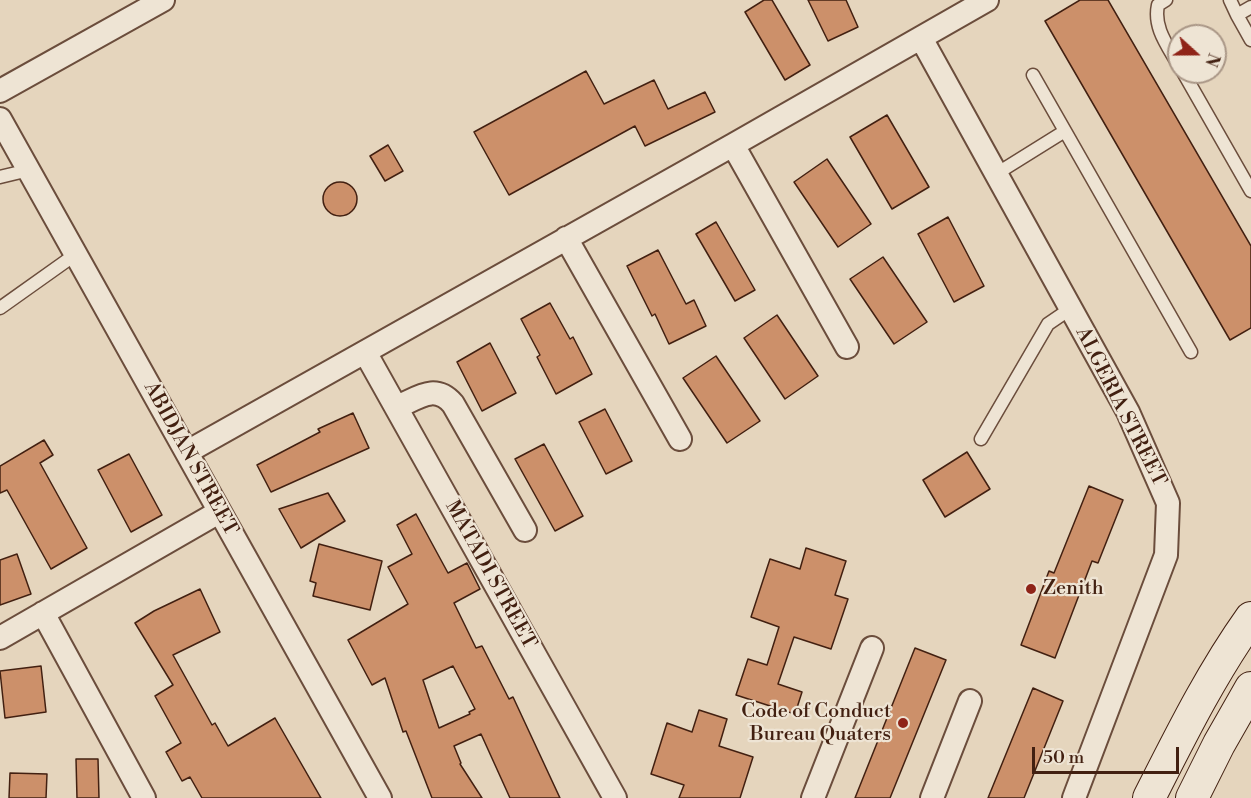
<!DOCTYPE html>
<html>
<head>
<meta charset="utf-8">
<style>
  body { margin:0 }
  #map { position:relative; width:1251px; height:798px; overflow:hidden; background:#e5d5bd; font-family:"Libre Bodoni",serif }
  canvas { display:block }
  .north { position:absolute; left:1167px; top:24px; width:60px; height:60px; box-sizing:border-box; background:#eee4d4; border:2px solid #a99686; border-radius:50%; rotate:111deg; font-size:16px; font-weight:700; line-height:24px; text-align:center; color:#422011 }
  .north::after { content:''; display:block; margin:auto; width:21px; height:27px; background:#8f2418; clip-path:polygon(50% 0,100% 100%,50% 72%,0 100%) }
  .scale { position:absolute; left:1032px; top:747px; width:147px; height:27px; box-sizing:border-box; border:3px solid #422011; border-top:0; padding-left:8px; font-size:18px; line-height:21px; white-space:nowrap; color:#422011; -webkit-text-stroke:4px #eee4d4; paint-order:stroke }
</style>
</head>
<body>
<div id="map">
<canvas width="1251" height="798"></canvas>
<div class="north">N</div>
<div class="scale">50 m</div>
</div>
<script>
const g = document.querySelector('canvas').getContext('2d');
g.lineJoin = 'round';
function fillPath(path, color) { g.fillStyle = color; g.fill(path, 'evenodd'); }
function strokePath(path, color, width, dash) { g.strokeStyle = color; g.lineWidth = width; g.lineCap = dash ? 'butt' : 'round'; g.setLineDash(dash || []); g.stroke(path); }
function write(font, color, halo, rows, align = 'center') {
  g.font = font + ' "Libre Bodoni",serif'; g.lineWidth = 4.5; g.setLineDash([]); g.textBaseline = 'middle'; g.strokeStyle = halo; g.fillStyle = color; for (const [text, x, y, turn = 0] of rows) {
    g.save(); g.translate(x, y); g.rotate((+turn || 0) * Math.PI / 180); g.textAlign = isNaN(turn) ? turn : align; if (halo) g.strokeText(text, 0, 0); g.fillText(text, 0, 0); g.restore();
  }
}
const building = new Path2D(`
  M764,0h8l38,65 -25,15 -40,-68z
  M808,0h38l12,27 -30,14z
  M1080,0h28l143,246v82l-21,12 -185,-319z
  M586,71l18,33 50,-24 14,29 37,-17 10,20 -70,34 -10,-20 -126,69 -35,-63z
  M887,115l42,72 -37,22 -42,-72z
  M388,145l15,26 -18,10 -15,-25z
  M827,159l44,65 -33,23 -44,-65z
  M323 199a17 17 0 1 1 34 0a17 17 0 1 1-34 0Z
  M948,217l36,69 -30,16 -36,-68z
  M716,222l39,68 -20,11 -39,-67z
  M658,250l28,54 8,-4 12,26 -37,18 -14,-30 -3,2 -25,-50z
  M883,257l44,65 -33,22 -44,-65z
  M550,303l20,36 3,-2 19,37 -36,20 -19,-37 3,-2 -19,-36z
  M777,315l41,61 -33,23 -41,-61z
  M490,343l26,50 -34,18 -25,-49z
  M716,356l44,65 -33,22 -44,-65z
  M605,409l27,52 -26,13 -27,-52z
  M353,413l16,35 -98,44 -14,-27 63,-33 -2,-3z
  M44,440l9,15 -13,8 47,85 -36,21 -44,-79 -7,3v-27z
  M544,444l39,72 -28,15 -40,-72z
  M967,452l23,37 -45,28 -22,-37z
  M129,454l33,61 -31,17 -33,-62z
  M1089,486l34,14 -25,63 -6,-2 -37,97 -34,-13 28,-74 5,2z
  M328,493l17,28 -44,27 -22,-39z
  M416,514l32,59 19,-10 13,26 -26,14 22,45 6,-2 27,53 4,-2 47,101h-50l-29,-64 -27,12 7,17 -1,1 22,34h-50l-26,-67 -3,1 -18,-54 -13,7 -24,-45 60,-36 -20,-37 24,-13 -15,-29zM453,666l22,43 -6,3 1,2 -31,14 -16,-48z
  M319,544l63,17 -12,49 -57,-14 3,-13 -6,-2z
  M806,548l40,13 -11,34 13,4 -17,50 -37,-12 -16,47 24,8 -7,22 -59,-19 12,-36 19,6 12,-38 -28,-10 19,-58 30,10z
  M17,554l14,40 -31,11v-45z
  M200,589l20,43 -47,23 39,70 3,-2 13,23 47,-28 46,80h-119l-12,-21 -8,4 -16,-29 15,-9 -26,-47 18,-11 -38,-62 19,-12z
  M915,648l31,12 -56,138h-35z
  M41,666l5,46 -41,6 -5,-47z
  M1033,688l30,13 -39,97h-36z
  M699,710l28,9 -8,27 34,11 -13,41h-61l5,-13 -33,-11 16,-51 25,9z
  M76,759h22l1,39h-22z
  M10,773l37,1 -1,24h-37z`);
fillPath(building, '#cc906a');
strokePath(building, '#422011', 1.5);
const lane = new Path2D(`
  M1166,0l-8,5c-5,23 10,41 21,61
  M1230,0l7,15
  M1251,7l-14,8 14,25
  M1183,72l68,119
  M1033,75l32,56
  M996,174l69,-43 126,221
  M0,177l29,-7
  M0,308l76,-54
  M981,439l67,-115 22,-15`);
const street = new Path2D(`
  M921,38l207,374 40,91 -2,52 -92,243
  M0,91l163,-91
  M0,119l380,679
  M733,145l114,202
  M566,238l114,201
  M365,352l250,446
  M397,407c21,-9 38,-24 56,-3l72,126
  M187,452l546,-307 254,-145
  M43,613l101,185
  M0,638l219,-126
  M813,798l59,-150
  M932,798l38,-97`);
const secondary = new Path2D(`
  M1149,798c31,-61 62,-124 102,-180
  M1192,798l27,-54 32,-56`);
strokePath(lane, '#6b4d3c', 15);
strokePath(street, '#6b4d3c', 26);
strokePath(secondary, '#422011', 34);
strokePath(lane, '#eee4d4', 12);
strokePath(street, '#eee4d4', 22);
strokePath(secondary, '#eee4d4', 32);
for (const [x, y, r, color] of [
  [1031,589,6,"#8f2418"],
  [903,723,6,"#8f2418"]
]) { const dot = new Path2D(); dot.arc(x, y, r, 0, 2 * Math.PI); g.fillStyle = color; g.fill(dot); strokePath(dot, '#eee4d4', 2); }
write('20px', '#422011', '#eee4d4', [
  ["ALGERIA STREET",1120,407,63],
  ["ABIDJAN STREET",190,459,61],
  ["MATADI STREET",490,575,61]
]);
write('20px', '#422011', '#eee4d4', [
  ["Zenith",1043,589],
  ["Code of Conduct",891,712,"right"],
  ["Bureau Quaters",891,735,"right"]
], 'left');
</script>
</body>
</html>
